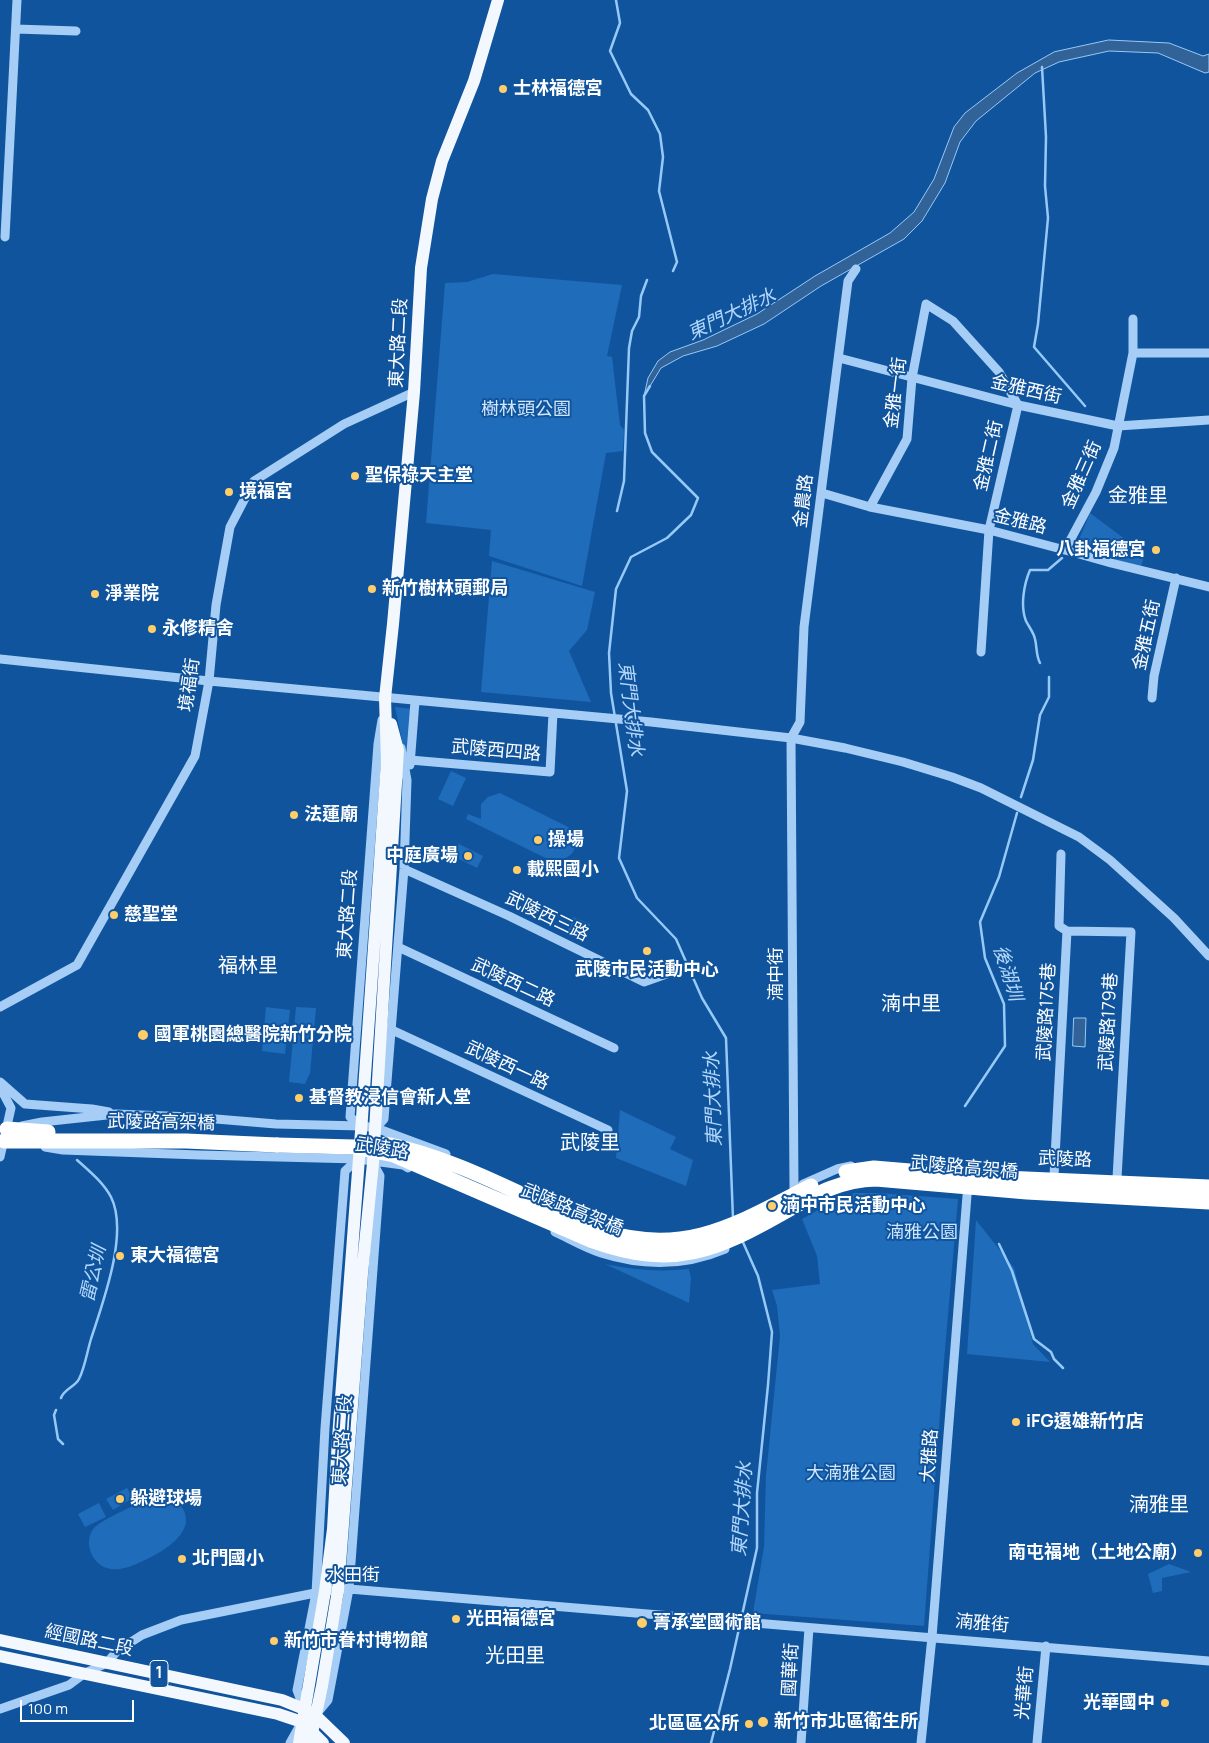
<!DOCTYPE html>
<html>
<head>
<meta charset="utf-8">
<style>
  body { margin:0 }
  #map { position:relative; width:1209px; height:1743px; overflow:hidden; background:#10549d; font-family:Manrope,sans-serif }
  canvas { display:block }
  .scale { position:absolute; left:20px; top:1700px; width:114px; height:22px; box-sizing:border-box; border:2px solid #fff; border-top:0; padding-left:6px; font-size:15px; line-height:18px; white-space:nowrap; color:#fff; -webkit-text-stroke:4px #10549d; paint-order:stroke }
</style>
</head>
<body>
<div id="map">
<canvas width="1209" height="1743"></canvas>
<div class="scale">100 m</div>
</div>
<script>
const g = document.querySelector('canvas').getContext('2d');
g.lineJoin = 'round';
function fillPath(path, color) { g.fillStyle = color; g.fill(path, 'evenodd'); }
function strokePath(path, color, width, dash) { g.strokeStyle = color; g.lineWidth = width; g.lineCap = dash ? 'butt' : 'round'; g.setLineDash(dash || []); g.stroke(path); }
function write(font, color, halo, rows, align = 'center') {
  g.font = font + ' Manrope,"Noto Sans TC",sans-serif'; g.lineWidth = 4; g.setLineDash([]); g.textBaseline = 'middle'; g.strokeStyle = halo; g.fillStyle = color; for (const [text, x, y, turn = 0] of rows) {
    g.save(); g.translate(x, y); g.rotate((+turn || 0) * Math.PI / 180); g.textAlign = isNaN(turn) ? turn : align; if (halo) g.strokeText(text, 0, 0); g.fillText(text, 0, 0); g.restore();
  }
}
fillPath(new Path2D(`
  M493,274l129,11 -15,71 5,1 8,68 4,5 -1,21 -17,2 -24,133 -93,-30 2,-26 -65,-7 19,-240 22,-1z
  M1090,513l55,41 -4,13 -66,-18z
  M492,561l103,31 -8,38 -18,21 22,51 -110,-10z
  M395,707l17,2 -6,51z
  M451,771l15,7 -13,28 -15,-7z
  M500,793l72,36c5,15 6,25 -11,31l9,5v5l-104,-51 2,-5 13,5v-15l7,-7z
  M459,844l24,12 -6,12 -24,-12z
  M573,917l17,7 -7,17 -17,-7z
  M266,1007l24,3 -5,44 -23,-3z
  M296,1007l20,1 -6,65 -5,11 -16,-2z
  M620,1110l56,27 -6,12 23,11 -7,26 -70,-28z
  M854,1193h24l80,6 -14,162 -20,265 -171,-13 11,-66 2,-72 14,-139 -3,-30 -5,-16 48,-6 -3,-28 -15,-37 34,-19z
  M976,1220l38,48 19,76 17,18 -83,-8z
  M605,1264c28,6 55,8 84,5l2,9 -2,25z
  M127,1488l6,10 -20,12 -7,-11z
  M155,1496c13,0 22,2 28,13 15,27 -30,48 -49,56 -7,3 -16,5 -23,4 -18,-2 -29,-26 -17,-41 7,-8 49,-27 61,-32z
  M99,1503l7,14 -21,10 -7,-13z
  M1169,1564l22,8 -29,6v13l-9,2 -5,-19z`), '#1f6cbb');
const water = new Path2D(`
  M1109,40l60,3 34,13 6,-2v18l-4,1 -47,-20 -49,-2 -50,11 -24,11 -59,48 -16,21 -15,41 -23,38 -18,18 -83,47 -57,38 -47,22 -34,10 -22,12 -17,28 4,-18 10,-17 12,-9 33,-12 54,-26 58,-38 75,-43 24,-21 20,-33 20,-52 11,-14 52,-40 37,-21z
  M1074,1018h12l-1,29 -12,-1z`);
fillPath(water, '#326398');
strokePath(water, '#97c9f8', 1);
strokePath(new Path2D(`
  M616,0l4,23 -10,28 21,43 17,16 12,24 3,23 -4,34 18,71 -4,9
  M1042,67l4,70 -1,49 3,32 -10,106 -4,23 51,59
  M650,386l-6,10 1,37 7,19 46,46 -7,17 -24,23 -36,19 -15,32 -7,64 2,40 16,98 -8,67 18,40 39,41 26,59 24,40 7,181
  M617,511l7,-30 5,-133 3,-17 7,-14 2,-21 6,-16
  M1040,663c-4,-7 -3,-16 -5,-24 -1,-6 -6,-12 -9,-18 -6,-15 -2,-37 4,-51h18l14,-12
  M1021,797l12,-37 7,-45 9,-18v-20
  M965,1106l40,-60 -1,-42 -19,-46 -5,-36 19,-45 18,-64
  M999,1244l13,27 22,68 17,13 3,7 9,9
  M61,1398c3,-9 14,-11 18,-19 6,-12 8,-27 12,-40 12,-37 38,-106 20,-142 -8,-15 -22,-26 -34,-37
  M56,1410l-2,5 4,24 5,5
  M711,1743l19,-74 27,-121v-55l11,-108 4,-53 -14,-56 -16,-36`), '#97c9f8', 2.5);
strokePath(new Path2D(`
  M16,29l60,2
  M5,237l12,-237
  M1133,353h76
  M839,358l179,47 100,21 91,-6
  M822,493l48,14 119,23 76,20 46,13 98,24
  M870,507l37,-68 5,-61 14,-74 27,17 46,51 19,33 -29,125 -8,122
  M1065,550l31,-58 18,-44 19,-95v-34
  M0,659l209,22 442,41 140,16 54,10 58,14 49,15 29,11 98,49 31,23 64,58 35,38
  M1152,698l2,-22 22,-98
  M410,760l140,12 3,-59
  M410,765l5,-64
  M404,869l105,47 135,66 31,-11
  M1067,931l64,1 -14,246
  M398,947l216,101
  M0,1007l77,-42 118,-209 14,-75 7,-76 14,-78 24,-46 90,-57 70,-32
  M392,1030l216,100
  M0,1082l25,22 67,5 17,3
  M0,1087l11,21 -11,49
  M22,1126l20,-4 74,-8 76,3 84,7 86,2 14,2 70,26
  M362,1126l-12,-9 28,-373 4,-24
  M376,1128l8,-9 20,-250 3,-89 -6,-32
  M45,1147l18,3 136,5 159,4 45,6 5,3
  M1054,1176l13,-245 -8,-5 2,-72
  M803,1184l34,-15 14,-3
  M796,1197l-2,-9 -3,-450 9,-16 4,-95 44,-346 8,-12
  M555,1232c15,7 30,16 46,21 41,13 84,13 124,-4
  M0,1709l69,-24 16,-12 22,-10 10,-12 25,-16 39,-15 144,-29 24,-2 860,72
  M304,1709l-7,-19 19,-97 9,-165 20,-257 13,-12
  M317,1713l11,-13 21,-111 31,-413 -7,-13
  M290,1743l9,-16
  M801,1743l8,-115
  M921,1743l11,-106 36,-454
  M1037,1743l9,-97`), '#a5cdf5', 9);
strokePath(new Path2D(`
  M0,1640l282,60 22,9 11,6 29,28
  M0,1656l278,58 24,8 21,21
  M299,1743l26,-152 8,-62 5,-91 24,-320 25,-357 -2,-63 8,-74 21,-232 7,-124 11,-69 10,-38 32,-80 24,-81
  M310,1743l12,-57 16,-96 24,-316 11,-111 25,-413 -7,-26`), '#f3f8ff', 12);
strokePath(new Path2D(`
  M7,1129l41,3
  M4,1141h182l91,4`), '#fff', 15);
strokePath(new Path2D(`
  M386,1144c75,15 146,58 217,87 83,27 137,-9 208,-45
  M277,1145l77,2 40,8 199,86c81,29 123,10 195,-31 30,-17 53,-30 88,-31l151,13 182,10
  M846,1172l28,-4 107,9 228,10`), '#fff', 15);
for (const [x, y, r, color] of [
  [503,89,5,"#ffcd69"],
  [355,476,5,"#ffcd69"],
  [229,492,5,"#ffcd69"],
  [1156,550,5,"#ffcd69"],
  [372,589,5,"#ffcd69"],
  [95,594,5,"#ffcd69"],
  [152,629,5,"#ffcd69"],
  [294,815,5,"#ffcd69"],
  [538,840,5,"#ffcd69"],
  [468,856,5,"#ffcd69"],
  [517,870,5,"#ffcd69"],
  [114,915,5,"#ffcd69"],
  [647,951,5,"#ffcd69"],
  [143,1035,6,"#ffcd69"],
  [299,1098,5,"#ffcd69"],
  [772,1206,5,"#ffcd69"],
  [120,1256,5,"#ffcd69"],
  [1016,1422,5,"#ffcd69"],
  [120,1499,5,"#ffcd69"],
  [1198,1553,5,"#ffcd69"],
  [182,1559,5,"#ffcd69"],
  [456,1619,5,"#ffcd69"],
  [642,1623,6,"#ffcd69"],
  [274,1641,5,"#ffcd69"],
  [1165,1703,5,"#ffcd69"],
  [763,1722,6,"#ffcd69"],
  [749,1724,5,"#ffcd69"]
]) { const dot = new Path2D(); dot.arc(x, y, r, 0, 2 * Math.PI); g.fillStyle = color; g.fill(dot); strokePath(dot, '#10549d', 2); }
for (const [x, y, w] of [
  [159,1674,18]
]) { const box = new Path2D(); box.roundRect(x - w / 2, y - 13.5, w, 27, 4); g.fillStyle = '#10549d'; g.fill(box); strokePath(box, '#fff', 1); }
write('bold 16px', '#fff', null, [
  ["1",159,1674]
]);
write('bold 18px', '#fff', '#10549d', [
  ["士林福德宮",513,89],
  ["聖保祿天主堂",365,476],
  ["境福宮",239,492],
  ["八卦福德宮",1146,550,"right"],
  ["新竹樹林頭郵局",382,589],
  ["淨業院",105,594],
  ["永修精舍",162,629],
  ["法蓮廟",304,815],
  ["操場",548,840],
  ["中庭廣場",458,856,"right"],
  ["載熙國小",527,870],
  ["慈聖堂",124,915],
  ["武陵市民活動中心",647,970,"center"],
  ["國軍桃園總醫院新竹分院",154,1035],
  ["基督教浸信會新人堂",309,1098],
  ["湳中市民活動中心",782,1206],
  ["東大福德宮",130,1256],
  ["iFG遠雄新竹店",1026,1422],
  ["躲避球場",130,1499],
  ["南屯福地（土地公廟）",1188,1553,"right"],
  ["北門國小",192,1559],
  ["光田福德宮",466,1619],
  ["菁承堂國術館",653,1623],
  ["新竹市眷村博物館",284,1641],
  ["光華國中",1155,1703,"right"],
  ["新竹市北區衛生所",774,1722],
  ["北區區公所",739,1724,"right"]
], 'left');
write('18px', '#fff', '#10549d', [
  ["東大路二段",399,343,-87],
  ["金雅西街",1026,390,13],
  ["金雅一街",896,393,-83],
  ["金雅二街",989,456,-77],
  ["金雅三街",1082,475,-66],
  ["金農路",804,501,-83],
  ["金雅路",1020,522,14],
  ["金雅五街",1147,635,-78],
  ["境福街",190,685,-82],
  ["武陵西四路",496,751,5],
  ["東大路二段",348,914,-86],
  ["武陵西三路",547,917,26],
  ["湳中街",777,974,-90],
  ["武陵西二路",513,983,25],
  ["武陵路175巷",1047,1012,-87],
  ["武陵路179巷",1109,1022,-87],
  ["武陵西一路",507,1066,25],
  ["武陵路高架橋",161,1123,1],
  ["武陵路",382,1149,9],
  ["武陵路",1065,1160,2],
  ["武陵路高架橋",964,1168,5],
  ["武陵路高架橋",572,1210,22],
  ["東大路二段",343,1440,-86],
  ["大雅路",930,1456,-86],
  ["水田街",353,1576],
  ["湳雅街",982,1624,5],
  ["經國路二段",89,1641,12],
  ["國華街",791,1670,-87],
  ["光華街",1025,1693,-85]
]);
write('18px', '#cee6fe', '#10549d', [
  ["樹林頭公園",526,410],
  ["湳雅公園",922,1233],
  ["大湳雅公園",851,1474]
]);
write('italic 19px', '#b2d7fb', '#10549d', [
  ["東門大排水",732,315,-25],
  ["東門大排水",630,709,83],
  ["後湖圳",1007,973,73],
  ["東門大排水",714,1099,-92],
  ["雷公圳",94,1274,-77],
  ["東門大排水",743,1509,-86]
]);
write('20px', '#fff', '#10549d', [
  ["金雅里",1138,496],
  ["福林里",248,966],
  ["湳中里",911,1004],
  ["武陵里",590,1143],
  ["湳雅里",1159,1505],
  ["光田里",515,1656]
]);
</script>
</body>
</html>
